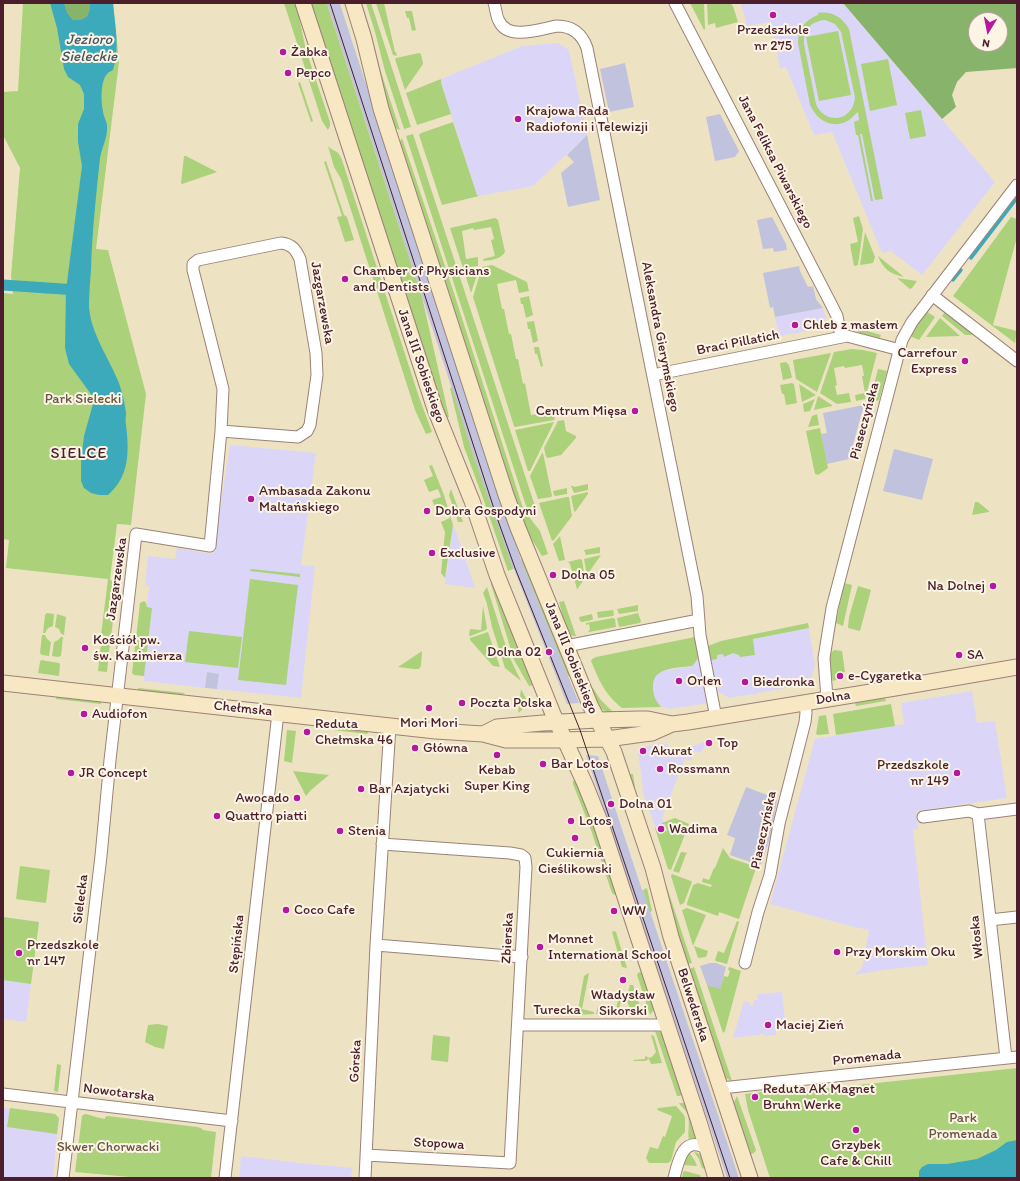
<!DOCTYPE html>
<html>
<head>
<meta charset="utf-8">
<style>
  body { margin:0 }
  #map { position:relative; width:1020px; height:1181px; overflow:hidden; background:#ede3c3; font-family:Itim,sans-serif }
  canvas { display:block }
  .frame { position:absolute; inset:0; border:4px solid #4a1f2b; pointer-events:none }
  .north { position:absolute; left:968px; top:12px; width:40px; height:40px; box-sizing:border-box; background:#fcf5e5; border:1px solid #b59f9b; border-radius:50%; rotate:190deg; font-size:11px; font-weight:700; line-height:16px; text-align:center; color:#4a1f2b }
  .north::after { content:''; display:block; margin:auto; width:14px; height:18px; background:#b5179e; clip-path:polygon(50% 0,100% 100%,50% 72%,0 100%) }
</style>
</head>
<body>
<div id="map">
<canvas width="1020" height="1181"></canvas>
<div class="frame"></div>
<div class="north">N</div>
</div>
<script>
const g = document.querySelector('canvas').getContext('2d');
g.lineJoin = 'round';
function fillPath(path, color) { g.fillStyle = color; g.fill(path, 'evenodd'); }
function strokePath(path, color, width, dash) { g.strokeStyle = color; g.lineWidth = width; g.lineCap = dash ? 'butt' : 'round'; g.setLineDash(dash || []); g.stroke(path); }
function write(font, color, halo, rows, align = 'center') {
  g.font = font + ' Itim,sans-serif'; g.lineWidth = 4; g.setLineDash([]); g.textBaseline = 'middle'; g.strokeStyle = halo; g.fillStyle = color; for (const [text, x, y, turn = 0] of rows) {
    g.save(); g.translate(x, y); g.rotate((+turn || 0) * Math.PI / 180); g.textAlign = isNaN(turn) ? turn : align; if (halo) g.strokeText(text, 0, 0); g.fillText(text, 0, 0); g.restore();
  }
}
fillPath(new Path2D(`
  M741,3h102l69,81 83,98 -73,93 -31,-24 -9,2 -50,-121 -18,3 -28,-68 -6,1 -9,-46 -24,4z
  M558,43l11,7 18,85 -54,51 -54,10 -2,-1 -36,-112v-4l81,-33z
  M823,308l3,10 -3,1 -4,10 -40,7 -4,-19z
  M230,445l86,8 -15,112 14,1 -14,132 -84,-9 2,-15 -12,-2 -2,16 -61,-7v-5h-5l10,-89 -1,-1 -3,-1 3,-29 27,3 2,-11 36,6z
  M453,525l5,12 17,51 -30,-4z
  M809,628l6,38 -6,18 -52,9 -1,2 -3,-1 -24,4 -13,-8 -7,-42z
  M699,657l10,46 -32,5 -7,1 -9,-2 -6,-8 -2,-8v-11l4,-5 5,-4 30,-5 2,-2z
  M972,691l5,32 18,-2 12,77 -91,13 2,18 -5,1 15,135 -37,4 -37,6 8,-7 7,-38 -19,-4 -80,-22 45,-165 89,-15 -3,-21z
  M711,740l1,5 -8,2 -3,6 -6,-2 -4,10 -6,-2 -23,58 5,14 -9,4 -16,-45 1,-2 -5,-36 2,-4 20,-5 7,1 2,3 9,4z
  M3,917l36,5 -13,100 -23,-3z
  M782,992l4,37 -10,1v5l-11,1 -1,-2 -31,4 11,-37 6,1v3l3,1 1,-6h4l-1,-6z
  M4,1108l51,6 4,4 -6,60h-38l-12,-1z
  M241,1156l59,7 52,5 -1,10h-112z`), '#dbd6f7');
fillPath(new Path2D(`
  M327,3h12l1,1 165,509 16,47 58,143 -12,1 -53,-135h-1l-14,-37 -25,-75z
  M625,63l9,44 -25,5 -9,-43z
  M720,114l19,37 -4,6 -20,4 -9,-44z
  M587,135l13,65 -32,7 -7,-34 13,-11 -7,-7z
  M772,217l14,27 1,6 -13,2 -1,-4 -10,1 -6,-29z
  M799,266l1,5 8,16 5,-1 3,13 7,9 -48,9 -2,-10 -3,1 -7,-35z
  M864,405l-15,54 -22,5 -6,-30 6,-1 -4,-20z
  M894,449l39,10 -11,41 -39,-9z
  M207,672l12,2 -2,15 -12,-1z
  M586,755l12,1 44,134h1l96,288h-12z
  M746,787l29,11 2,3 -8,40 -7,22 -3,2 -29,-10 5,-17 -8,-3z
  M710,963h6l10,4 -6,23 -13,-5 -7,-19z`), '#c1c2dd');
fillPath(new Path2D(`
  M23,3h90l6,59 -23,187 12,1 38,144 -15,131 -14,-1 -7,55 7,9 -6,49 -10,-2 7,-56 -102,-11 3,-28 -6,-1v-246l10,1 -2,-18 9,-108 -17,-33v-43l15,-1z
  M284,3h12l10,47 24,72v4l-2,4 -6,-9z
  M310,3h17l2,7 93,287 27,120 -4,1z
  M360,3h2l9,29 10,40 19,58 -5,-2 -7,-20z
  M366,3h5l40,124 -7,2 -19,-58 -10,-39z
  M376,3h8l11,49h1l1,4 -4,-1z
  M690,3h14l1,26 -1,1z
  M707,3h23l3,3 5,16 -22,6 -1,-5 -7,2z
  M405,11h7l4,19 -4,1 -3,-13h-2z
  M818,13c14,-2 24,4 31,16l34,170 -8,1 -13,-66h-2l13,67h-2l-13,-66h-2l-2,-13 5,-2 -1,-8c-3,2 -6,6 -9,8 -16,10 -32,1 -39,-15l-12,-62c0,-14 7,-23 20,-28zM825,20l10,4 6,8 14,65c-1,24 -30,29 -39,7l-12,-60c-1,-14 7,-23 21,-24z
  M838,31l13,64 -32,6 -13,-64z
  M419,53l2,1 2,10 -18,26 -10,-31 1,-1z
  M888,59l9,46 -27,6 -9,-47z
  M441,79v4l10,31 -34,11 -11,-32z
  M300,82l13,39 -2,1 -13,-39z
  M921,110l5,26 -16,3 -5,-26z
  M453,122l24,73 2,1 -37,9 -23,-70 2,-2z
  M413,134l121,369 -1,14 -6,-9 -2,-5 -119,-367z
  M402,138l50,149 70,218 4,8 14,18 8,23 -6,2 -16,-26 -8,-22 -119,-365z
  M328,146c5,6 10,3 14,14l77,237 13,35 -6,2 -11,-24 -74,-231 -7,-12z
  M184,156h2l31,16 -35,12 -1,-1z
  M326,161l18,54 3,2 7,23 -9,2 -8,-25 5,-1 -18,-54z
  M859,216l4,13 -5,36 -4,1 -4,-22 8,-2 -5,-24z
  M1011,217l6,2v18l-24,88 24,6 -2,12 -62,-47z
  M495,218l3,2 7,32c-4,7 -13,8 -21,9l-1,-2 12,-3 -4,-16 3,-1 -3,-12 -17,3 -1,-2 -11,3 4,28 12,-2v9l-15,2 -13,-40z
  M865,232l10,25 -2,6 -13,2z
  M878,256l26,21c-14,-3 -21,-8 -26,-21z
  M492,265l35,17 2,9 -10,2 -3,-13 -19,4 5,25h2l5,25h2l5,25h2l5,25 2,-1 6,32 21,-4 3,8 -1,1 -39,7 -1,-1 -41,-129 9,-30z
  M478,268l1,1 -8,24 -7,-22z
  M897,278l20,3 -5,7 -2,1z
  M529,296l4,19 -7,3 -3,-14h-2l-1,-6z
  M926,311l9,6 -16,23 -9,-4 6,-11z
  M945,312l29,23h-9l-23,-19z
  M940,318l20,18 -34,1z
  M534,321l4,20 -5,2 -3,-14h-2l-1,-7z
  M856,325l5,4 20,6 -1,3 -20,-5 -8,-6v-1z
  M534,347h5l4,19 -2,1 -4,-13h-2z
  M852,349l11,1 14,3 -12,46 -9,2 -1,-6 10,-2 -3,-17h2l-2,-11 -17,3 -1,-2 -10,2 3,17 -2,1 2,9 12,-2 2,9 -14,2 -17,-11 14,-41z
  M831,353l-14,39 -21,-13 -3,-19z
  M786,362l3,3 3,12 -1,1 -8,2 -3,-16v-1z
  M878,369l9,2 -8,29 -10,4z
  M792,383l2,1 3,19 -11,2 -2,-11h-2l-2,-9z
  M799,384l17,11 -14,7z
  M450,388h2l22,69 39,112 -5,2 -24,-70 -20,-54z
  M818,396l14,9v1l-18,4z
  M815,399l-5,12 -6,1 -1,-8z
  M817,414l2,11 -11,2 4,-11z
  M564,420l2,11 10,5v2l-15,17 -13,3 -2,-1 -2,-9 14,-27z
  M554,422l-24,49h-2l-13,-41z
  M820,428l8,40 -10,7 -3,-1 -9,-43z
  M542,453h1l9,43 -1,1 -13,2 -8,-23z
  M432,465l12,30 9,30 -8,53 -4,-5 4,-41 -4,-10 9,-4 -3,-7 -9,4 -6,-15 9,-3 -3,-8 -9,3 -5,-12 9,-4 -4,-10z
  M588,484v6l-14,3 -3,-7h2l1,1z
  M567,488v6l-12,2 -1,-1 -1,-4z
  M451,489l12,33h-5l-9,-27z
  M588,492v2l-13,18 -1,-1 -3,-15z
  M567,497h2l3,19 -18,24 -2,1 -13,-38z
  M975,502h3l11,9v1l-17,3z
  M560,536l5,24 -6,1 -6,-17z
  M600,547v6l-14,2 -2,-5z
  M601,555l-14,20 -3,-16z
  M524,559l47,117h-3l-47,-116z
  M580,559l2,1 3,18 -9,13 1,-2 -7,-25 -2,-2z
  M251,569l49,5v3l-50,-6z
  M250,579l48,6 -12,100 -48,-5z
  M493,583l42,102 -6,1 -15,-26 -23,-76z
  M844,583l8,2 -9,41 -7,-3v-1z
  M858,586l13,4 -11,41 -12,-3 1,-11z
  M487,587l22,69 12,25 -16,-13 -13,-41 -5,-23 -4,-11z
  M144,601l2,2 1,4 5,1 -8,68 -10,-1 -2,-2 8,-70z
  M564,601l12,35c-2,0 -5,0 -7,-2 -4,-4 -8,-26 -10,-32z
  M638,605v6l-19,3 -2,-5z
  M483,606l4,22 -1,2 -16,6 -1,-1 1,-6 11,1z
  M613,610l1,5 -1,1 -15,2 -1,-6z
  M47,613l7,1 -1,12 -5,2 -3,5h-2l2,-18z
  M638,613l3,8 -1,2 -21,4 -2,-9z
  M57,614l9,3 -2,18 -3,-1 -2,-5 -4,-2z
  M592,614l1,5 -1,1 -10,2 -2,-1 -1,-4z
  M613,618l2,1 1,8 -27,5 -1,-1 2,-1 -1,-6 -3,1v-2z
  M808,623l1,5 -56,11 2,16 -15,2 -1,-2 -6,-2 -9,4 -1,-3 -6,1v4l-6,1 -3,-14 13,-5z
  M189,631l53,6 -4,31 -53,-6z
  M488,632l12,35 -7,-1 -23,-26v-2z
  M42,635h3l2,4 4,3 -2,14 -7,-1 -2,-2z
  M61,637h2l-2,19 -3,1 -6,-1 2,-14 4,-2z
  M695,637l4,20 -5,7 -2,2c-15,2 -40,1 -39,21 0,9 3,14 8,20l-39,1c-18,-15 -22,-26 -31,-47l1,-2 4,-2z
  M101,643h9l-3,29 -9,-1z
  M834,650l8,1 3,21 -10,2 1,6 -3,1c-4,-8 -3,-20 -2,-28z
  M422,651l-1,15 -2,3h-5l-16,-2z
  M41,660l18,3 1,2 -1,11 -21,-3 2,-11z
  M590,687l3,1 7,11 14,14c-17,-1 -18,-12 -24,-26z
  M138,688l47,5 -3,2 -44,-5z
  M521,689c6,12 10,15 -3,24z
  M56,697l45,5v2l-45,-5z
  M885,698l1,3 -30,5 -1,-3z
  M891,704l4,22 -59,9 -3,-21z
  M826,715l3,19 -11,1 -2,-1 3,-18z
  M334,728l34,4v1l-1,1 -34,-4z
  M287,730l9,1 -4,32 -8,-2z
  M293,771l36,4 -18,15 -5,6z
  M627,774h6l3,20 56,169 -5,1 -2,-2z
  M576,779l8,18 34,97 -3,1 -3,-2 -21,-63 -18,-46v-3z
  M675,818l14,6 -18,46 -3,-1 -13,-41h1l3,6 8,-3 -2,-7h-3v-1z
  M723,848l7,10 24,8 2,2 -17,51 -20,-7 -1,4 -31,-11v-2l6,-18 5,-2 13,4 1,-2 -10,-3 1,-4 6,2 5,-12h1z
  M681,852l7,1 -2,1 -7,19 -6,-2z
  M20,866l30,4 -4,33 -30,-4z
  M672,874l19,7 1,1 -8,21 -4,2 -9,-29z
  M647,888l5,23 -2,1 -7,-22z
  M687,908l19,7 -13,31 -11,-36z
  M3,917l36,5 -8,62 -28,-4z
  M737,921l2,1 -12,42 -11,-3 -1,-1 3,-9 6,2z
  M614,931l2,1 11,36 -5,-1 -10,-35z
  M694,946l14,5 -2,6 -8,1z
  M694,967l38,114 -6,-3 -3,-3 -35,-104 2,-2z
  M729,967l12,4 -16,60 -2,2 -16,-48 13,4 4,-13 4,1 2,-6 -2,-1z
  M643,971l11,36 -1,4 -3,4 -13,-40 1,-2z
  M589,973l-7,36 12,3v2l-17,1 7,-39z
  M630,985h3l9,28 -1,2h-8l-7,-16z
  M618,1000l3,1 -2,9 -4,5 -19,-1 2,-8 18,3z
  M158,1024l10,2 -4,23 -9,-2 -10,-5 3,-17z
  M655,1031l5,1 3,2 19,60 -2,2h-3z
  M433,1035l17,2 -2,25 -17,-2z
  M651,1035l3,1 8,27 -11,1 -2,-5 -4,2h-11l-1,-1 12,-1v-3l4,2 3,-1 4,-5z
  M57,1064l4,1 -3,27 -4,-1z
  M1017,1068v110h-247l-22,-68 -3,-16 17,-2 2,3z
  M737,1096l19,54 -2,3 -5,2 -15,-50v-3z
  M679,1103h7l11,36 -8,1c-2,-8 2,-20 -2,-27 -2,-4 -6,-6 -8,-10z
  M676,1106l8,9 1,3v14l-9,10 -5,19 -3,2h-19l-3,-5 4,-11 8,2 5,-13 2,1 7,-21 -15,-6 1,-2z
  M10,1108l45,6 4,4 -2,16 -50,-7z
  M86,1114c7,2 13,4 19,5v-2l3,-1 89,11 4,1 2,2 13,2 -5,46h-71l-65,-6 7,-56 1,-1z
  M689,1152l6,9 2,5 -15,-1z
  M694,1152c9,1 10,10 12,17l-4,-1 -3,-9z
  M685,1171l15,4 1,3h-19l1,-6z`), '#abd17b');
fillPath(new Path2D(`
  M64,3h26c0,13 -4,18 -17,17l-6,-6z
  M843,3h174v65l-51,4 -9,10 -5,13 4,12 -14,12zM976,20h24v24h-24z`), '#88b36b');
fillPath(new Path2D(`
  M50,3h14l3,10 6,7c13,1 17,-4 17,-17h23c2,22 7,46 0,67 -2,1 -4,2 -5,3 -8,7 -7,29 -5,38 0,5 4,10 4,15 1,11 -5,21 -7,32 -4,38 -8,75 -9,112 -1,12 -2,25 -2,37 2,27 20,51 30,76 3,9 6,20 7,30 0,4 -1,8 0,12 3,26 4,51 -18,70h-9l-8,-2 -7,-5 -3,-7v-20l3,-25 9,-32v-7l-24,-33 -4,-16 1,-58 16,-124 -4,-24v-18l6,-15v-15l-4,-9 -12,-8 -4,-8 -7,-41z
  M1017,1140v38h-98v-7l3,-4 6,-3h19l30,-5 19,-9 11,-8z`), '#3caaba');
strokePath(new Path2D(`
  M971,258l46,-60
  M953,280l8,-10`), '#3caaba', 3.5);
strokePath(new Path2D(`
  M3,285l74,5 1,-3`), '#3caaba', 11);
const street = new Path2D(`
  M494,3c2,6 2,13 5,18 9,20 41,8 58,5 15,0 25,8 30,22l110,548 3,39 16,83
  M675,3l155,299 7,14 4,21
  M932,295l85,66
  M653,375l194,-39 53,14
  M566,646l133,-26
  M827,699l-3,-41 8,-50 70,-268 10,-18 105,-137
  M978,814l28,244
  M923,817l46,-6 9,3 39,-5
  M990,920l27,-3
  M376,945l146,12
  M745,963l13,-51 12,-37 9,-51 26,-102 1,-9 -1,-10
  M518,1025h149
  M721,1088l296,-31
  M3,1094l229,27
  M366,1155l144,8 16,-296 -1,-9 -4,-3 -11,-2 -128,-9
  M63,1178l38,-322 9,-96 26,-226 74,12 11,-115 2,-42 -30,-119v-6l5,-4 83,-17c11,1 15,7 19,16l16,94 1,22 -7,50 -3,6 -9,6 -77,-6
  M225,1178l53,-465
  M365,1178l11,-233 14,-219
  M674,1178c4,-16 9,-44 33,-29`);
const secondary = new Path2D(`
  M303,3l132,406 37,92 25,74 56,139 32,70 16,40 98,298 17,56
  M353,3l11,36 17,70 125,386 12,33 73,179 23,45 6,18 33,98 18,69 79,241
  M3,683l387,43 46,5 47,3 23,6h54l47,-1 36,-5 9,-1 20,-9
  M483,734l14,-7 46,-4 54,-3 43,-1h8l24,5 16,-2 207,-34 122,-21`);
strokePath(street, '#9c8177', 13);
strokePath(secondary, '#9c8177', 17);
strokePath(street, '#fff', 11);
strokePath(secondary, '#f7e8c3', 15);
strokePath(new Path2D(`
  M330,3l166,512 19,53 65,162 150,448`), '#4a1f2b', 1);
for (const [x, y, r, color] of [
  [773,15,4,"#b5179e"],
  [283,52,4,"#b5179e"],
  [288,73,4,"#b5179e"],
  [518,119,4,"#b5179e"],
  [345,279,4,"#b5179e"],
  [795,325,4,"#b5179e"],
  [965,361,4,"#b5179e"],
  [635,411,4,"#b5179e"],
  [251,499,4,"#b5179e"],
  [427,511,4,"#b5179e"],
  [432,553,4,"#b5179e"],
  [553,575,4,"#b5179e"],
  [993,586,4,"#b5179e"],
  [85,648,4,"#b5179e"],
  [549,652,4,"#b5179e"],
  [959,655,4,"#b5179e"],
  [840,676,4,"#b5179e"],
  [679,681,4,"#b5179e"],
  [745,682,4,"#b5179e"],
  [462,703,4,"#b5179e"],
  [429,708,4,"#b5179e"],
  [84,714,4,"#b5179e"],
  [307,732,4,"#b5179e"],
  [709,743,4,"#b5179e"],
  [415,748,4,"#b5179e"],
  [643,751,4,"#b5179e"],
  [497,755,4,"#b5179e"],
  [543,764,4,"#b5179e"],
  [660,769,4,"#b5179e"],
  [71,773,4,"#b5179e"],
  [957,773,4,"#b5179e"],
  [361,789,4,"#b5179e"],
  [297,798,4,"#b5179e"],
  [611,804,4,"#b5179e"],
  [217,816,4,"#b5179e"],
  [571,821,4,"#b5179e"],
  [661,829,4,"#b5179e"],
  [340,831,4,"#b5179e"],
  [575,838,4,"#b5179e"],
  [286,910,4,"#b5179e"],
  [614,911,4,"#b5179e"],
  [540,947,4,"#b5179e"],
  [837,952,4,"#b5179e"],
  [19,953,4,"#b5179e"],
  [623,980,4,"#b5179e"],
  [768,1025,4,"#b5179e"],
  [755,1097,4,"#b5179e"],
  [856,1130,4,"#b5179e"]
]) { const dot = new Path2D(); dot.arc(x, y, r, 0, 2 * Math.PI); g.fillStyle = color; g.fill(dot); strokePath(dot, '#fcf5e5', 1.5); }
write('14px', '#4a1f2b', '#fcf5e5', [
  ["Przedszkole",773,30,"center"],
  ["nr 275",773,46,"center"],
  ["Żabka",291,52],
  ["Pepco",296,73],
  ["Krajowa Rada",526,111],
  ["Radiofonii i Telewizji",526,127],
  ["Chamber of Physicians",353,271],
  ["and Dentists",353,287],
  ["Chleb z masłem",803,325],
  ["Carrefour",957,353,"right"],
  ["Express",957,369,"right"],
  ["Centrum Mięsa",627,411,"right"],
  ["Ambasada Zakonu",259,491],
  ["Maltańskiego",259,507],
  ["Dobra Gospodyni",435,511],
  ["Exclusive",440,553],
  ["Dolna 05",561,575],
  ["Na Dolnej",985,586,"right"],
  ["Kościół pw.",93,640],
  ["św. Kazimierza",93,656],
  ["Dolna 02",541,652,"right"],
  ["SA",967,655],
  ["e-Cygaretka",848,676],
  ["Orlen",687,681],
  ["Biedronka",753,682],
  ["Poczta Polska",470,703],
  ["Audiofon",92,714],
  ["Mori Mori",429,723,"center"],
  ["Reduta",315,724],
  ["Chełmska 46",315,740],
  ["Top",717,743],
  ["Główna",423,748],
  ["Akurat",651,751],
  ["Bar Lotos",551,764],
  ["Przedszkole",949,765,"right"],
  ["nr 149",949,781,"right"],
  ["Rossmann",668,769],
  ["Kebab",497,770,"center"],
  ["Super King",497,786,"center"],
  ["JR Concept",79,773],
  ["Bar Azjatycki",369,789],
  ["Awocado",289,798,"right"],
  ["Dolna 01",619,804],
  ["Quattro piatti",225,816],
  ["Lotos",579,821],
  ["Wadima",669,829],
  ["Stenia",348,831],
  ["Cukiernia",575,853,"center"],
  ["Cieślikowski",575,869,"center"],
  ["Coco Cafe",294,910],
  ["WW",622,911],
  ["Monnet",548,939],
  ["International School",548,955],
  ["Przedszkole",27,945],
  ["nr 147",27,961],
  ["Przy Morskim Oku",845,952],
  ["Władysław",623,995,"center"],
  ["Sikorski",623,1011,"center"],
  ["Maciej Zień",776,1025],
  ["Reduta AK Magnet",763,1089],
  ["Bruhn Werke",763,1105],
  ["Grzybek",856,1145,"center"],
  ["Cafe & Chill",856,1161,"center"]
], 'left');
write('14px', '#4a1f2b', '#fcf5e5', [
  ["Jana Feliksa Piwarskiego",775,162,63],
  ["Jazgarzewska",322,303,80],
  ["Aleksandra Gierymskiego",660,337,79],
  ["Braci Pillatich",738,343,-11],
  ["Jana III Sobieskiego",421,366,71],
  ["Piaseczyńska",865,421,-75],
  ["Jazgarzewska",117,579,-82],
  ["Jana III Sobieskiego",571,658,68],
  ["Dolna",833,698,-9],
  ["Chełmska",243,709,6],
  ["Piaseczyńska",764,830,-78],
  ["Sielecka",81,899,-83],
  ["Włoska",977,937,-96],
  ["Zbierska",508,938,-87],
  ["Stępińska",237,944,-84],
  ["Belwederska",693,1005,72],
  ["Turecka",557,1010],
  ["Promenada",867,1058,-6],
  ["Górska",356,1061,-87],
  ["Nowotarska",119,1093,7],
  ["Stopowa",439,1144,3]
]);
write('14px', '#675443', '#fcf5e5', [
  ["Park Sielecki",83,399],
  ["Park",963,1118],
  ["Promenada",963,1134],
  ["Skwer Chorwacki",108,1147]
]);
write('italic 15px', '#445764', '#fcf5e5', [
  ["Jezioro",89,40],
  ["Sieleckie",89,57]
]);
g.letterSpacing = '1px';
write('16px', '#4a1f2b', '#fcf5e5', [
  ["SIELCE",79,454]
]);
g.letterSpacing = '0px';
</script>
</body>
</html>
